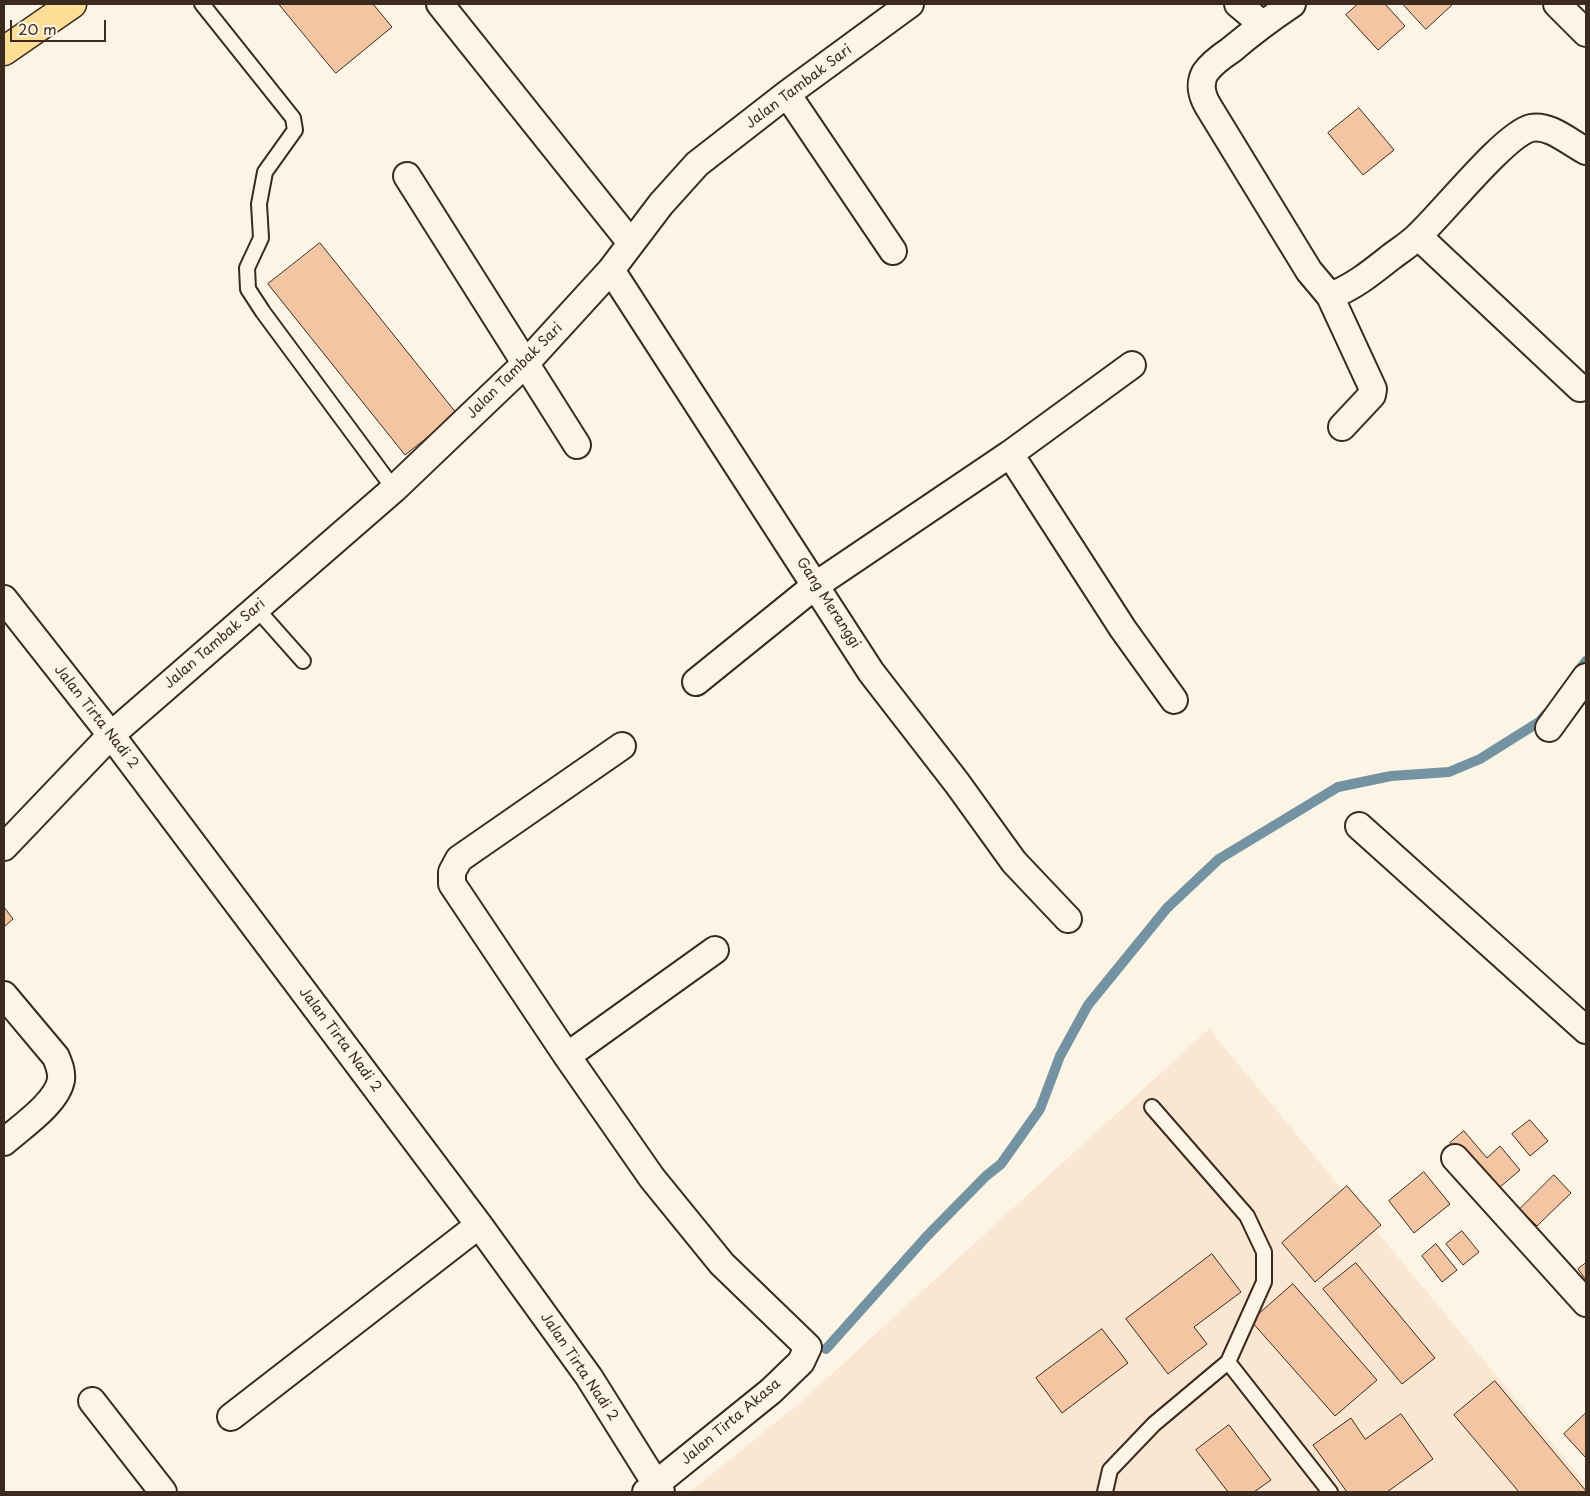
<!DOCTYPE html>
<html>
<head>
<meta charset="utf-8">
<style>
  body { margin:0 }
  #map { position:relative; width:1590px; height:1496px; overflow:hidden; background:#fcf5e5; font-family:"Playpen Sans",sans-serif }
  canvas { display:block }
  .frame { position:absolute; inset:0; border:5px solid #3b2a1e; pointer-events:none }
  .scale { position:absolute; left:10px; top:20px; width:96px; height:22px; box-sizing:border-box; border:2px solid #3b2a1e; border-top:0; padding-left:6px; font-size:15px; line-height:18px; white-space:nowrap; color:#3b2a1e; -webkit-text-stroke:4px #fcf5e5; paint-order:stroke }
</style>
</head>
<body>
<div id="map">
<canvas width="1590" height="1496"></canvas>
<div class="frame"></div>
<div class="scale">20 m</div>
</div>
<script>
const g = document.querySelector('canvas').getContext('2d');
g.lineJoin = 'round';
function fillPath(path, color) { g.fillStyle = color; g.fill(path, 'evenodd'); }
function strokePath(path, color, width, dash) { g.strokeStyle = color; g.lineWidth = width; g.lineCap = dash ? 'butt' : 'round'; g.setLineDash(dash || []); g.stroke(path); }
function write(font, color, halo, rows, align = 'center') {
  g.font = font + ' "Playpen Sans",sans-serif'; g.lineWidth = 4; g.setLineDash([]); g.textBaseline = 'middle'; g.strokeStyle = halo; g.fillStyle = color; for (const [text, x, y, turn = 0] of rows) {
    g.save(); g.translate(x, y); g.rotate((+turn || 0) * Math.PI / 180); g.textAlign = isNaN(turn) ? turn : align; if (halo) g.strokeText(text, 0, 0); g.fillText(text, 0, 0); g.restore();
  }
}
fillPath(new Path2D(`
  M1209,1029l377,455v8h-896l111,-90z`), '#fae7d1');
strokePath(new Path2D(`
  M1576,674l10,-13
  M826,1349l101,-113 59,-60 15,-12 39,-55 20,-53 28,-51 79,-97 52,-49 119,-72 53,-11 58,-4 31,-13 59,-37 7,-8`), '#7393a2', 10);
const building = new Path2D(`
  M279,4h94l19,23 -56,46z
  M1358,4h27l20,22 -27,24 -32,-35z
  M1403,4h50l-27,25z
  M1359,108l35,42 -31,25 -35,-42z
  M320,243l137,171 -52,41 -137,-171z
  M4,907l9,12 -9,8z
  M1530,1120l18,21 -18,15 -18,-22z
  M1464,1131l23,27 13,-12 20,24 -27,23 -43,-50z
  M1424,1172l26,32 -36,29 -25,-32z
  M1554,1175l17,18 -34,33 -17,-17z
  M1347,1186l34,39 -66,57 -33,-39z
  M1462,1231l17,21 -16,13 -17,-21z
  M1436,1244l21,26 -15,12 -20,-26z
  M1212,1254l29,38 -47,35 13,17 -39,30 -42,-55z
  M1356,1263l79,95 -33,26 -79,-95z
  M1586,1263v17l-8,-11z
  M1293,1284l84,96 -42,36 -84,-95z
  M1102,1329l26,34 -66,50 -26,-35z
  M1495,1381l91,110v1h-67l-65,-77z
  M1586,1413v45l-22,-24z
  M1401,1414l32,45 -46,33h-40l-34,-47 38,-27 14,21z
  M1229,1425l42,55 -17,12h-26l-32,-42z`);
fillPath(building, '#f4c5a3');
strokePath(building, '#3b2a1e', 1);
const lane = new Path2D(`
  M202,4l91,114 2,12 -30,42 -6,32 2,34 -14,30 1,21 15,23 131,177
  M256,608l47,53
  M1152,1107l95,109 17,36v30l-36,80 102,130
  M1105,1492l5,-22 44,-46 74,-62`);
const street = new Path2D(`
  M440,4l191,239
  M1238,4l24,20
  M1292,4c-21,14 -41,29 -61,46 -9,6 -20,14 -26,23 -6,11 -3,23 3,33l101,165 21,25c24,-9 42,-24 61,-39 9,-7 19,-13 27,-21 24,-22 87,-102 113,-108 19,-4 39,15 55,23
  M1557,4l29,29
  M787,94l106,157
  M407,176l170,269
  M1418,236l162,152
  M611,270l260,402 86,111 57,79 54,57
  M1330,296l43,93 -1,6 -30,32
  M1010,454l113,175 51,71
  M4,599l107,136 368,490 110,152 72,115
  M696,682l120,-97 194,-131 122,-89
  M1549,728l37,-51
  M622,746l-163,113 -7,13v12l115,172 85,122 70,86 86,83 -7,15 -30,29 -125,101
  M1359,826l227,204
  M4,847l107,-112 283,-246 132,-126 85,-93 50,-66 36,-40 90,-70 123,-90
  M4,995l52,62c3,8 6,14 5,23 -4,23 -40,47 -57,62
  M567,1056l148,-106
  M1455,1158l131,145
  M92,1401l71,91
  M231,1417l248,-192`);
const highway = new Path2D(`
  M4,51l68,-47`);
strokePath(lane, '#3b2a1e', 18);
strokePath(street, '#3b2a1e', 30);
strokePath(highway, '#3b2a1e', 31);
strokePath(lane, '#fcf5e5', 14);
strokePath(street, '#fcf5e5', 26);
strokePath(highway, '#fedd96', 28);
write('14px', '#3b2a1e', '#fcf5e5', [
  ["Jalan Tambak Sari",799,87,-37],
  ["Jalan Tambak Sari",515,371,-45],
  ["Gang Meranggi",828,603,57],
  ["Jalan Tambak Sari",215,644,-41],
  ["Jalan Tirta Nadi 2",96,717,52],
  ["Jalan Tirta Nadi 2",340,1040,53],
  ["Jalan Tirta Nadi 2",579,1367,56],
  ["Jalan Tirta Akasa",731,1422,-40]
]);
</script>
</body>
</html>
